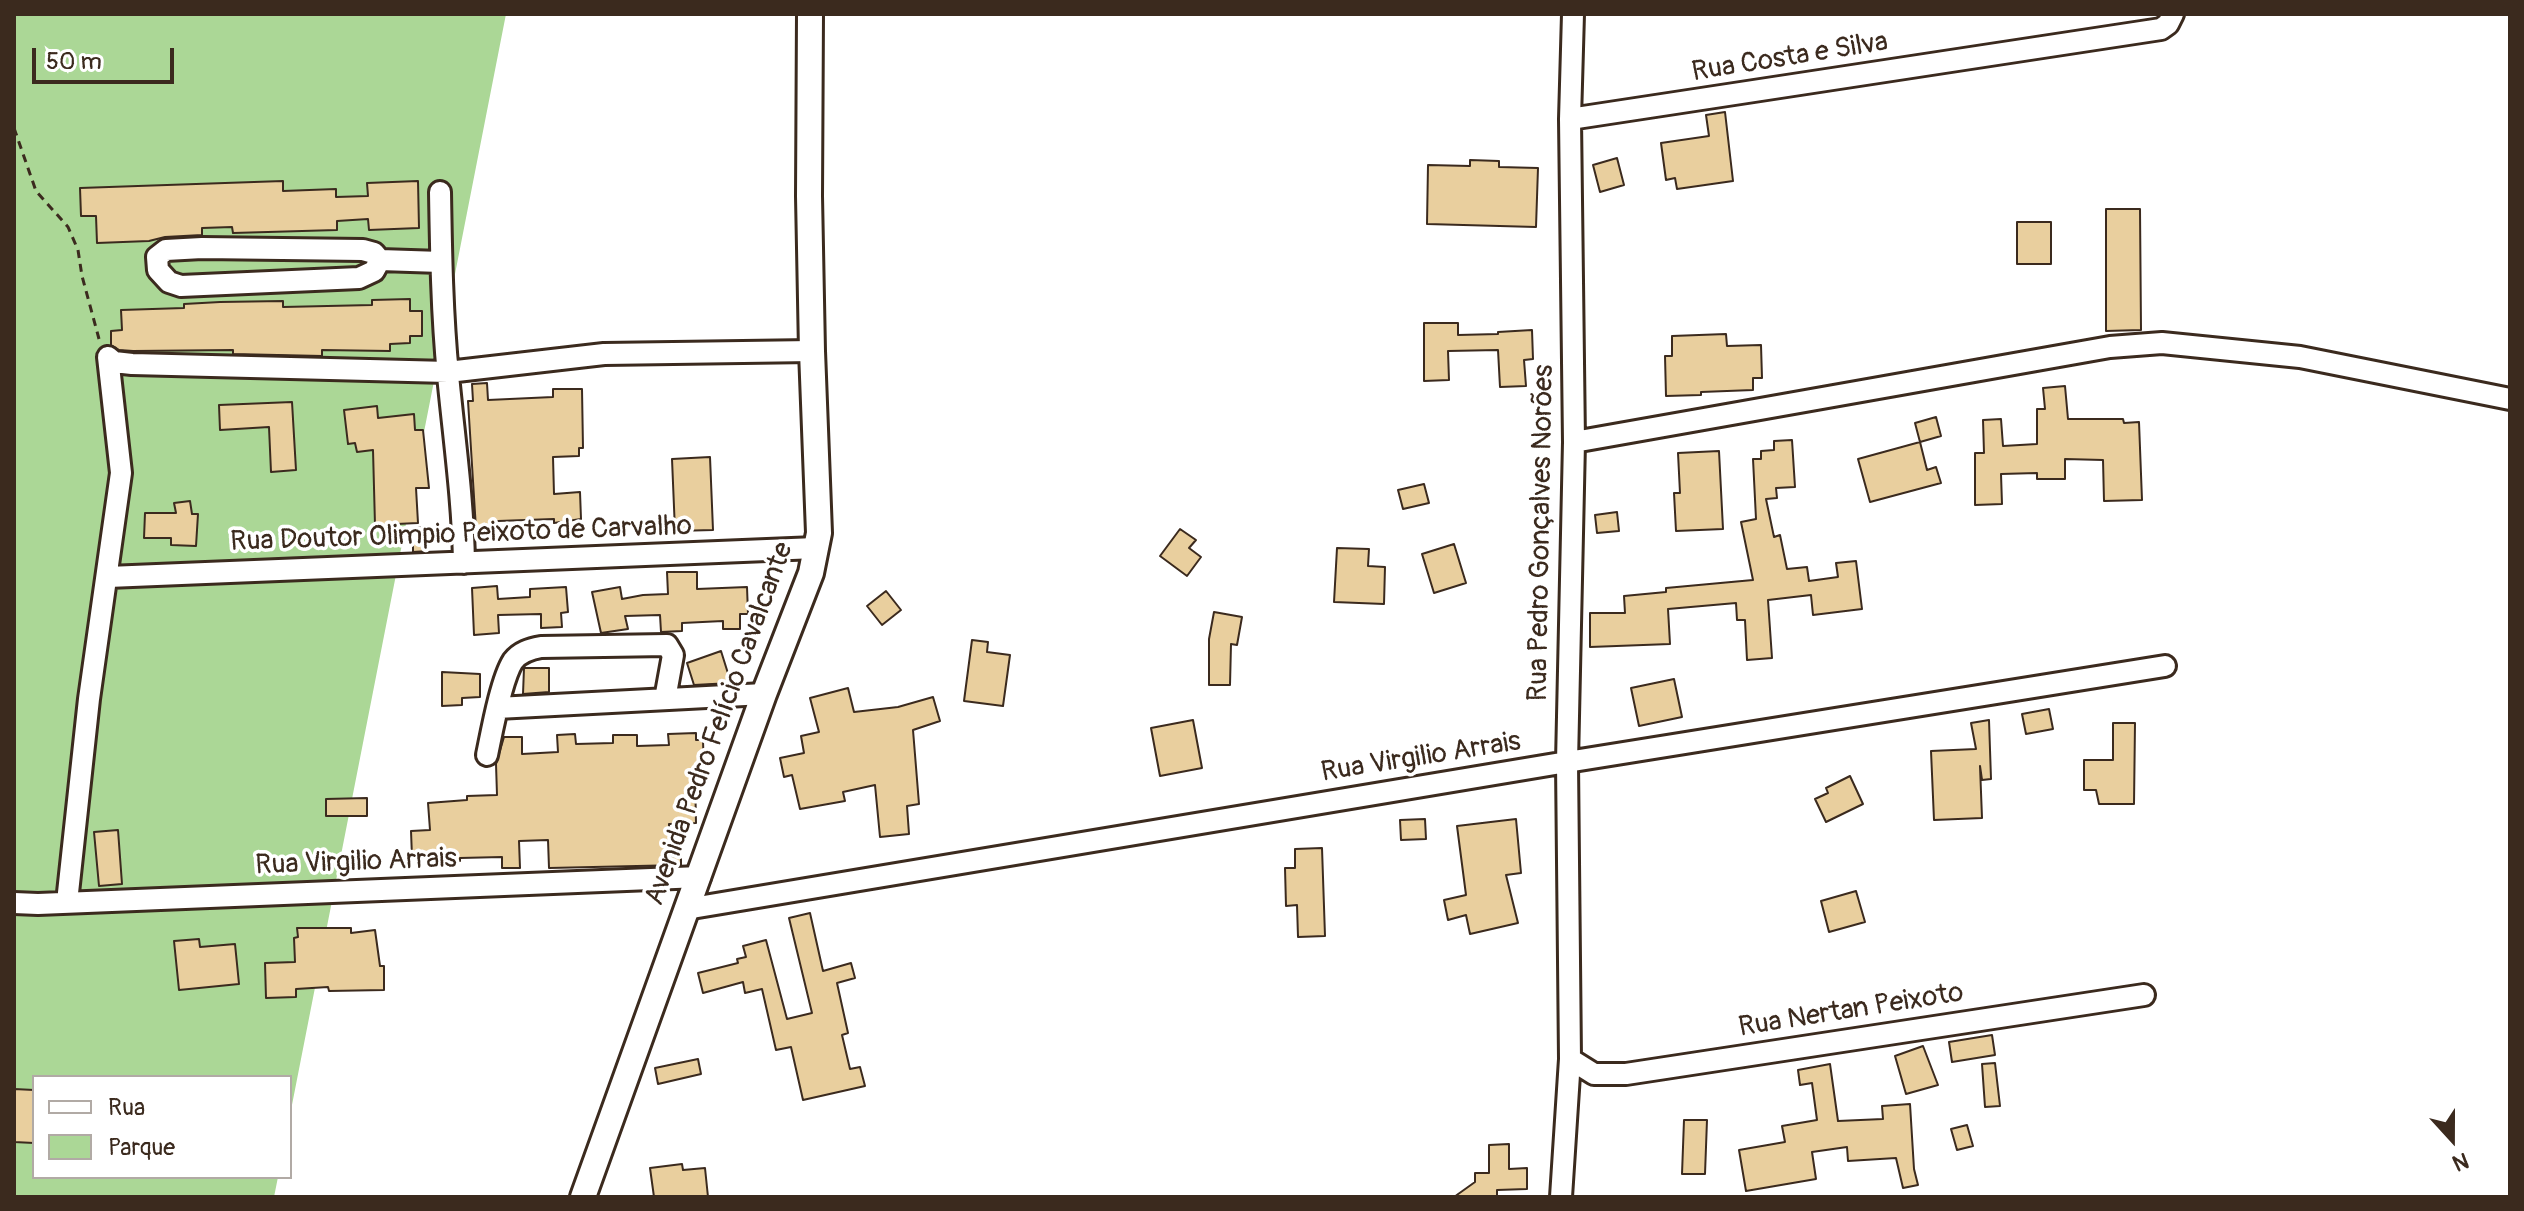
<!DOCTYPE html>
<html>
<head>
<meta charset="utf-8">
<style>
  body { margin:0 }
  #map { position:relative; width:2524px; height:1211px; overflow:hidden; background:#fff; font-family:Pangolin,sans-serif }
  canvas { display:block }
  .frame { position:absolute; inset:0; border:16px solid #3b2a1e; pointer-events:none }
  .legend { position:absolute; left:32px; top:1075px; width:260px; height:104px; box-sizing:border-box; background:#fff; border:2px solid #b1aaa5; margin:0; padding:10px 14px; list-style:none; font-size:24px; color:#3b2a1e }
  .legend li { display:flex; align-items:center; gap:16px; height:40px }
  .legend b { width:40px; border:2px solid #b1aaa5 }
  .north { position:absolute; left:2412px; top:1099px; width:80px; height:80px; -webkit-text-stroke:6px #fff; paint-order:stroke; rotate:159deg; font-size:22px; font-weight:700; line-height:32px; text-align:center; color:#3b2a1e }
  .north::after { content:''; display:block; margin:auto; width:28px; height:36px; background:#3b2a1e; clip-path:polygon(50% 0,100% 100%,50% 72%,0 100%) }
  .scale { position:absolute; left:32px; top:48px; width:142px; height:36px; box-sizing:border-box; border:4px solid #3b2a1e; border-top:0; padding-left:10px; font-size:24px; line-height:28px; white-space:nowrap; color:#3b2a1e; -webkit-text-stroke:6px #fff; paint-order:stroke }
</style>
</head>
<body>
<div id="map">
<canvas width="2524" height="1211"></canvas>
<div class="frame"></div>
<ul class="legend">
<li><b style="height:10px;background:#fff"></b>Rua</li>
<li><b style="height:22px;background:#abd796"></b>Parque</li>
</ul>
<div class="north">N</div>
<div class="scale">50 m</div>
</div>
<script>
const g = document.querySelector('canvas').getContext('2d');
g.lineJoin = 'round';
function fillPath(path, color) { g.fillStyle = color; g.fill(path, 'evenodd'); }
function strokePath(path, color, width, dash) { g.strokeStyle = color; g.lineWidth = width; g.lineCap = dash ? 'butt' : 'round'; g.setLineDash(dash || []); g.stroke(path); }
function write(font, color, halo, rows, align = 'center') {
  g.font = font + ' Pangolin,sans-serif'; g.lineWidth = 7; g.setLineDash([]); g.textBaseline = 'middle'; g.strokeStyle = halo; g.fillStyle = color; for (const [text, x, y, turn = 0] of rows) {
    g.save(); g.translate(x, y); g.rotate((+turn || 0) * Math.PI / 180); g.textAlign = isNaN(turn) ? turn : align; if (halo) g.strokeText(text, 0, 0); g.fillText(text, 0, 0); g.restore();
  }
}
fillPath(new Path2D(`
  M14,14h492l-216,1101v-38h-256v100h244l-4,20h-260z`), '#abd796');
const building = new Path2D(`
  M1725,112l8,69 -56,8 -2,-11 -9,2 -5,-37 48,-7 -3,-21z
  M1617,158l7,27 -24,7 -7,-27z
  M1470,160l29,1v6l39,1 -2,59 -109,-3 1,-59 42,1z
  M283,181v10l53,-2v8l32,-1 -1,-13 51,-2 1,47 -50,2 -1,-11 -31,2v9l-104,3 -1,-6 -30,1v7l-37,2 -16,4 -52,2 -1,-27h-15l-1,-28z
  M2106,209h34l1,121 -35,1z
  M2017,222h34v42h-34z
  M410,299v12h12v25h-12v7l-20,1v7l-68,-1v6l-89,-2v-4l-100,1 -14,-1 -8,-5v-14l11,-1 -1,-20 63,-2v-4l36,-2 63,-1v6l89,-2v-5z
  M1424,323h34v12l40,-1v-2l34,-2 1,29 -9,1 2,26 -26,1 -2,-37 -50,1 1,29 -25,1z
  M1726,334l1,12 34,-1 1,33h-9v12l-52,2v3l-35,1 -1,-40h7v-20z
  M487,383l1,17 65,-3v-8h29l1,59h-4v8l-26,1 1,37 26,-2 1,27 -27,4v-4l-56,2 1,17 -18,1v-11l-5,1 -8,-128h5l-1,-17z
  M2065,386l3,33h55l1,4 15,-1 3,78 -38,1 -1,-41 -38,-1v20h-28v-6l-36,1 1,30 -27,1v-52h9l-1,-33 18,-1 2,27 34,-2v-35h8l-2,-21z
  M292,402l4,68 -25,2 -2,-45 -49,3 -1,-25z
  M377,406l1,12 36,-4 1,16h8l6,58h-13l2,35 -43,2 -2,-75 -16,2 -2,-9 -7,1 -4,-34z
  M1936,417l5,19 -21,6 -5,-19z
  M1792,440l3,47 -19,1 1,10 -11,1 8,38 6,-2 7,34 20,-2 2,14 29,-4 -2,-14 20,-2 6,48 -49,6 -2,-20 -43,5 4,58 -25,2 -2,-40h-8l-1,-17 -68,6 2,35 -80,3v-34h35l-1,-17 42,-4v-4l87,-8 -12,-58 15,-3 -3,-60h8v-8l13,-1v-9z
  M1920,442l7,28 9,-3 5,16 -71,19 -12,-43z
  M1719,451l4,78 -47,2 -2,-38h6l-2,-40z
  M710,457l3,73 -38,1 -3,-72z
  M1424,484l5,19 -26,6 -5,-19z
  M190,501l2,13h6l-2,32 -25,-1v-7h-27l1,-25h31l-2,-10z
  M1617,512l2,19 -22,2 -2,-18z
  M428,527v24l-15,1v-24z
  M1180,529l16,11 -7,8 12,9 -14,19 -27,-20z
  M1454,544l12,39 -32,10 -12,-39z
  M1337,548l32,1 -1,17 17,1 -1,37 -50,-2z
  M667,572h30v17l50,-2 1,27h-8v15h-17v-8l-41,2v8l-21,1 -1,-17 -35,1 3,13 -27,4 -9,-41 28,-5 2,12 21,-4 25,-1z
  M497,586l1,13 32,-2v-8l36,-2 2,25 -7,1 1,14 -21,1v-14l-43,1 1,18 -25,2 -2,-47z
  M886,591l15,19 -19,15 -15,-19z
  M1214,612l28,5 -5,28 -6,-1 -1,41h-21v-46z
  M972,640l16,2 -1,10 23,3 -7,51 -39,-5z
  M721,651l10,32 -37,2 -7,-22z
  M524,668h25v24l-26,2z
  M442,672l38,2v23l-18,1v7l-20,1z
  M1674,679l8,38 -43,9 -8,-38z
  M848,688l6,24 44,-5 35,-10 7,24 -27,9 6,74 -12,2 2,28 -29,3 -5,-52 -32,7 2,9 -45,8 -8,-34 -8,2 -4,-19 24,-5 -3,-17 18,-4 -9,-34z
  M2049,709l4,20 -27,5 -4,-20z
  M1193,720l9,48 -42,8 -9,-48z
  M1989,720l2,59 -9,1 -2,-14 2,52 -48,2 -3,-69 45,-2 -5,-26z
  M2113,723h22l-1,81h-35l-3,-14h-12v-30h29z
  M696,733v7h7l1,34h-9l1,49 -27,1 1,32 11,1v8l-132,3 -1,-28 -29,1 1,27h-18v-11l-42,1v3l-28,2 -1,-7 -19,1 -1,-26 19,-1 -2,-27 39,-3v-4l30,-1 -1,-31 8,-27h18v17l36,-2 -1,-17 18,-1 1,10 37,-1v-8h24v11l32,-1 -1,-11z
  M1850,776l13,28 -37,18 -11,-23 13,-6 -2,-5z
  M367,798v18h-41v-17z
  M1425,819l1,20 -25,1 -1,-20z
  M1516,819l5,54 -15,2 12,48 -48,11 -4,-19 -18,5 -4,-20 22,-5 -9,-69z
  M118,830l4,54 -23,2 -5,-54z
  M1322,848l3,88 -27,1 -1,-32 -11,1 -1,-38h10v-19z
  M1856,891l9,31 -36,10 -8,-31z
  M810,913l13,58 28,-8 4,15 -18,5 11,50 -6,2 8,34 10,-2 5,19 -62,14 -12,-53 -15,3 -14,-61 -17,4 -2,-11 -40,11 -5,-20 40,-10 -1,-4 9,-2 -3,-11 23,-6 21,79 25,-6 -23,-95z
  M297,928h54v5l24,-3 5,36h4v24l-55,1 -1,-4 -32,2v8l-30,1 -1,-35 30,-1 -1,-24 4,-1z
  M199,939l1,8 35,-3 4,40 -60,6 -5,-49z
  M1992,1035l3,20 -43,7 -3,-20z
  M1923,1046l15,39 -32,9 -11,-38z
  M698,1059l3,15 -43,10 -3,-16z
  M1995,1063l5,43 -15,1 -3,-43z
  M1830,1064l8,57 45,-2 -1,-13 28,-2 4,65 4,16 -15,3 -7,-30 -48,3 -1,-14 -35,5 4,27 -70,12 -7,-41 46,-8 -3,-16 35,-6 -5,-37 -12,2 -2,-15z
  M14,1089l20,1v53l-20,-1z
  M1684,1120h23l-2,54h-23z
  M1967,1125l6,21 -16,4 -6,-21z
  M1509,1144v25l18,-1v21l-30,1v7h-43l21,-15v-9h14v-28z
  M682,1164l1,6 22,-2 3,29h-54l-4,-29z`);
fillPath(building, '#e9cf9e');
strokePath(building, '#3b2a1e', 2);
const minor = new Path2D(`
  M1570,119l591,-90 7,-5 5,-10
  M440,192c1,61 2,122 8,183 6,63 15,125 16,188
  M380,260l-6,11 -15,7 -178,8 -12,-4 -11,-12 -1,-13 9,-7 36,-2 161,2 11,3 6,7 61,2
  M108,357l6,5 18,2 316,8 156,-18 208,-3
  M1574,442l536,-95 52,-4 138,14 210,42
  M108,577l708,-29
  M497,708l267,-14
  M487,755c5,-24 14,-75 26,-94 7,-9 17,-12 28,-14l126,-2 6,10 -8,44
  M67,902l22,-203 32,-226 -13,-116
  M14,903l24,1 662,-27
  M686,909l881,-147 598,-96
  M1570,1059l24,15h32l518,-79
  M1561,1197l9,-138 -3,-297 7,-320 -4,-323 3,-105`);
const tertiary = new Path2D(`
  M583,1197l181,-503 47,-121 8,-40 -7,-182 -3,-155 1,-182`);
strokePath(minor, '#3b2a1e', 26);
strokePath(tertiary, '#3b2a1e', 30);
strokePath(new Path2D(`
  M14,128l22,63 32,36 10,23 4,26 17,63`), '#3b2a1e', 3, [8, 6]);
strokePath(minor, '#fff', 20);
strokePath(tertiary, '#fff', 24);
write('28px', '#3b2a1e', '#fff', [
  ["Rua Costa e Silva",1790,58,-9],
  ["Rua Pedro Gonçalves Norões",1542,533,-89],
  ["Rua Doutor Olimpio Peixoto de Carvalho",461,535,-2],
  ["Avenida Pedro Felício Cavalcante",720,724,-70],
  ["Rua Virgilio Arrais",1421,758,-9],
  ["Rua Virgilio Arrais",356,863,-2],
  ["Rua Nertan Peixoto",1851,1011,-9]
]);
</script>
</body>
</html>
